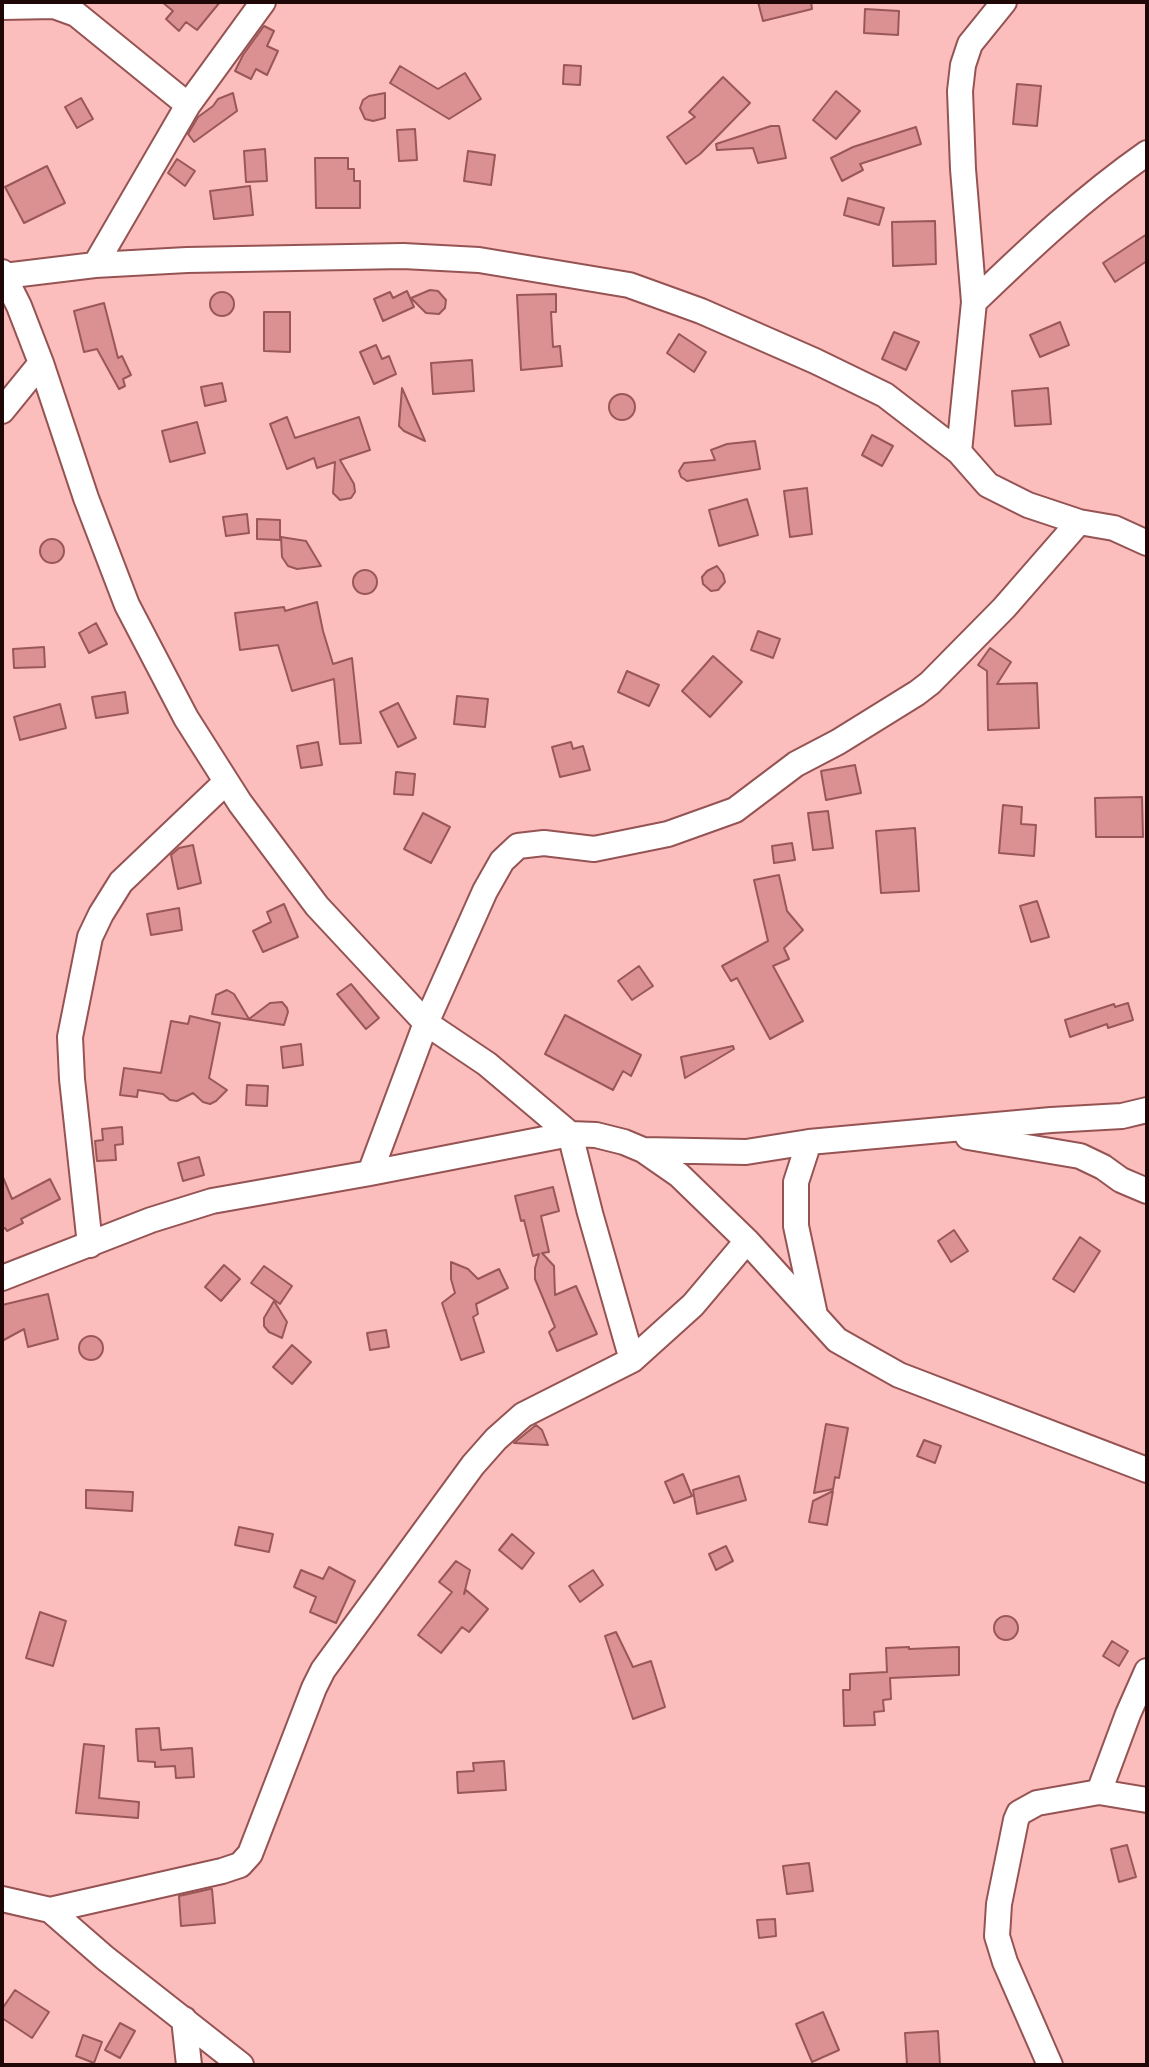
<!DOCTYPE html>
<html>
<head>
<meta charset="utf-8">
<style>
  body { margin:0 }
  #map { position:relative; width:1149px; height:2067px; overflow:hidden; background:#fbbebc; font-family:"Libre Baskerville",serif }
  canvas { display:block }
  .frame { position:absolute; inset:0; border:4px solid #1f0607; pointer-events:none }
</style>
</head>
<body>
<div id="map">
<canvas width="1149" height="2067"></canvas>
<div class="frame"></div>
</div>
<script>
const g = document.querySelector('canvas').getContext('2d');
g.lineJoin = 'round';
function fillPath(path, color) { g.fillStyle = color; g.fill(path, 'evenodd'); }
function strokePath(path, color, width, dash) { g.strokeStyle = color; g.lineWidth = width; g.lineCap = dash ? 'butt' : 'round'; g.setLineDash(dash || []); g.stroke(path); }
const building = new Path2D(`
  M162,2h58l-23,28 -11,-8 -7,9 -13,-12 7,-8z
  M758,2h53l1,7 -49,12z
  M865,9l34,2 -1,24 -34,-2z
  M264,26l10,5 -7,15 11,5 -11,24 -11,-6 -5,10 -16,-8 8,-16z
  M564,65l17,1 -1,19 -17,-1z
  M400,66l38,23 27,-16 16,26 -32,20 -59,-36z
  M723,77l27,26 -50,51 -14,10 -19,-27 28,-20 -6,-5z
  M1017,84l24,2 -4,40 -24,-2z
  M836,91l24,20 -24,28 -23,-19z
  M233,93l4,18 -43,31 -6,-8 10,-17 15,-11 5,-7z
  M385,93v25l-12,3 -8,-2 -5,-11 3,-8 6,-4z
  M81,98l12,21 -16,9 -12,-21z
  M771,126h8l7,32 -28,5 -5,-15 -36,2 -1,-6z
  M916,127l5,17 -61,20 3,6 -21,11 -11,-23 22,-11z
  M415,129l2,31 -18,1 -2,-31z
  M265,149l2,32 -21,1 -2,-31z
  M468,151l27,4 -4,30 -27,-4z
  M315,158h33v11h6v12h6v27h-44z
  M177,159l18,12 -10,15 -17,-13z
  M47,166l18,37 -41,20 -19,-36z
  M250,186l3,29 -39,4 -4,-28z
  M848,198l36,10 -5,17 -35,-10z
  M935,221l1,43 -43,2 -1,-44z
  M1147,234v27l-32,21 -12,-19z
  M430,290l8,1 8,9 -1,8 -6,6 -13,-1 -15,-15z
  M407,291l7,16 -31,14 -9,-22 16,-7 3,6z
  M210 304a12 12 0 1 1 24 0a12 12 0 1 1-24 0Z
  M556,294v18h-5l2,35 7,-1 2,20 -41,4 -4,-75z
  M104,303l14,55 4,-2 9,19 -8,4 2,7 -6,3 -22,-40 -13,3 -10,-41z
  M264,312h26v40l-26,-1z
  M1060,322l9,23 -29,12 -10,-22z
  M894,332l25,10 -13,28 -24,-11z
  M679,334l27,18 -12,20 -27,-19z
  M376,345l6,14 7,-3 7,18 -22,10 -14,-32z
  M472,360l2,31 -41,3 -2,-31z
  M222,383l4,18 -21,5 -4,-19z
  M402,388l23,53 -21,-10 -5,-5z
  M1048,388l3,36 -36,2 -3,-35z
  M609 407a13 13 0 1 1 26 0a13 13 0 1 1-26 0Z
  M287,417l8,21 64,-21 11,33 -30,10 14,24 1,8 -4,6 -11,2 -7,-7 2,-31 -18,6 -3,-10 -27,11 -17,-45z
  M197,422l8,31 -35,9 -8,-31z
  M872,435l21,11 -11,20 -20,-11z
  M755,441l5,28 -73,12 -6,-4 -2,-6 5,-8 31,-3 -4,-10 16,-6z
  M807,488l5,46 -22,3 -6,-46z
  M747,499l11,36 -39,11 -10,-36z
  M247,514l2,19 -23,3 -3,-19z
  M257,519l23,1v20l-23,-1z
  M281,537l25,4 15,25 -24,3 -9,-3 -6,-9z
  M40 551a12 12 0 1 1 24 0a12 12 0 1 1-24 0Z
  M717,566l6,8 2,8 -7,8 -7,1 -8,-7 -1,-7 5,-6z
  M353 582a12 12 0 1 1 24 0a12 12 0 1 1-24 0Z
  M317,602l6,29 10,33 19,-6 9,85 -21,1 -6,-65 -42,12 -14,-46 -38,5 -5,-37 49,-6 1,4z
  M96,623l11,21 -18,9 -10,-20z
  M758,631l22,8 -7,19 -22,-8z
  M44,647l1,20 -31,1 -1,-19z
  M990,648l21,14 -14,22 40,-1 2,45 -51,2 -1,-59 -9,-6z
  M713,656l29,26 -32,35 -28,-26z
  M627,671l32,14 -10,21 -31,-14z
  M125,692l3,21 -32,5 -4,-21z
  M457,696l31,3 -3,28 -31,-3z
  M398,703l18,35 -18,9 -18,-35z
  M60,704l6,24 -46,12 -6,-23z
  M318,742l4,23 -21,3 -4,-22z
  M571,742l2,7 10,-3 7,24 -30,7 -8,-30z
  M855,765l6,28 -35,7 -5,-29z
  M396,772l19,2 -2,21 -19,-1z
  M1142,797l1,40h-47l-1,-39z
  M1003,805l19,2 -1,17 15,1 -2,31 -35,-3z
  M828,811l5,37 -20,2 -5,-37z
  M423,813l27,14 -19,36 -27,-14z
  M915,828l4,63 -38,2 -5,-62z
  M792,843l3,17 -21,3 -2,-17z
  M193,845l8,38 -23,6 -7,-34 8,-7z
  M779,875l8,36 16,19 -19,18 5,11 -16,7 30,55 -33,18 -33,-61 -6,3 -9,-15 46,-25 -14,-61z
  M1037,901l12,36 -18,5 -11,-36z
  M284,904l14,33 -35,15 -10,-21 18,-9 -4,-10z
  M179,908l3,22 -31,5 -4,-21z
  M639,966l14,20 -21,14 -14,-19z
  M351,984l28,34 -13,11 -29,-35z
  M227,990l7,4 15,25 21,-16 12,-1 5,6 1,4 -4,13 -72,-11 4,-19z
  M1128,1003l5,17 -25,8 -1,-4 -37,13 -5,-17 49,-16 1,3z
  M565,1015l76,40 -10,21 -8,-5 -10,19 -68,-36z
  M190,1016l30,7 -11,55 18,12 -11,11 -6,3 -7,-2 -10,-9 -16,8 -7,-1 -7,-6 -25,-4 -1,7 -17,-2 4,-27 37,5 10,-52 17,3z
  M301,1044l2,21 -20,3 -2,-21z
  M733,1046l1,3 -49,29 -4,-21z
  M247,1085l21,1 -1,20 -21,-1z
  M122,1127l1,17 -8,1 1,15 -19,1 -2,-20 8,-1 -1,-11z
  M199,1157l5,18 -21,6 -5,-18z
  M2,1175l10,24 38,-20 10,20 -39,20 2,4 -16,8 -2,-3 -3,1z
  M553,1187l6,24 -18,5 8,36 -7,1 12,13 1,29 21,-9 21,48 -40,17 -8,-19 6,-5 -20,-48v-11l4,-14 -6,2 -9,-36 -3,1 -6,-25z
  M954,1230l14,21 -17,11 -13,-21z
  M1080,1237l20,14 -26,41 -21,-13z
  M451,1262l17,7 10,10 21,-10 9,19 -32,16 2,10 -5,3 11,35 -23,8 -19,-57 13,-10 -4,-14z
  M224,1265l16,14 -19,22 -16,-14z
  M264,1266l28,20 -12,18 -29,-21z
  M48,1294l10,45 -30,8 -4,-18 -22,12v-36z
  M274,1301l13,21 -5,16 -13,-6 -5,-6v-8z
  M386,1330l3,17 -19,3 -3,-17z
  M79 1348a12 12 0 1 1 24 0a12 12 0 1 1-24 0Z
  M292,1345l19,17 -19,22 -19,-17z
  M826,1424l22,4 -9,50 -4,-1 -2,12 -19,4z
  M536,1425l6,5 6,15 -34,-2z
  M924,1440l17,6 -6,17 -18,-7z
  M683,1474l9,22 -18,7 -9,-21z
  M739,1476l7,24 -49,14 -4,-24z
  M86,1490l47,2 -1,19 -46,-3z
  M833,1491l-6,34 -18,-3 4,-21z
  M239,1527l34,7 -4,18 -34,-7z
  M512,1534l22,19 -12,16 -23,-19z
  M726,1546l7,15 -17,9 -7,-16z
  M456,1561l14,9 -6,24 2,-4 22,19 -19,23 -7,-5 -21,26 -23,-18 34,-43 -13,-10z
  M329,1567l26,14 -19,42 -26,-11 6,-15 -22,-10 7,-17 22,9z
  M593,1570l10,15 -23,17 -11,-16z
  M40,1612l26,9 -13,45 -27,-8z
  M994 1628a12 12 0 1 1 24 0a12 12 0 1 1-24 0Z
  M616,1632l17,35 18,-6 14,46 -32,12 -28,-83z
  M1112,1641l16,10 -9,15 -16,-10z
  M909,1647v2l50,-2v28l-69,3 1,21 -8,1 1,11 -10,1 1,13 -31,1 -1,-36h7v-16l37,-2 -1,-24z
  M159,1728l2,22 31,-2 2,29 -18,1 -1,-12 -20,1v-5l-17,-1 -2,-32z
  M84,1744l20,2 -5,52 40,4 -1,16 -62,-5z
  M504,1761l2,29 -48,3 -1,-21 17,-1 -1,-8z
  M1127,1845l9,32 -17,5 -8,-33z
  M809,1863l4,28 -26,3 -4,-28z
  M210,1889h2l3,34 -34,3 -2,-30z
  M775,1919l1,17 -17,2 -2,-18z
  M15,1990l34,22 -17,26 -30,-20v-9z
  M823,2012l16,38 -27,12 -16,-38z
  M120,2023l15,8 -15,27 -15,-8z
  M938,2031l2,34h-33l-2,-32z
  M83,2035l19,7 -8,21 -18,-7z`);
fillPath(building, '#db9191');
strokePath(building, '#9a5757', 2);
const minor = new Path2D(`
  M2,7l52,-1 22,8 112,91
  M95,265l93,-160 75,-103
  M2,272l17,34 22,57 45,135 41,107 59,113 54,85 77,103 109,117 61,41 83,70 20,79 42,147
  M4,276l91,-11 92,-5 216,-4 76,4 150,25 72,26 114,50 70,34 74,57 29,33 40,20 51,17 35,6 33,15
  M974,302c55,-53 110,-105 173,-149
  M2,411l39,-48
  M959,452l15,-150 -11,-133 -3,-78 3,-26 7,-21 34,-42
  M968,1137l112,19 23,11 18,13 26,11
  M809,1142l-13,40v44l19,89
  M643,1150l103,2 63,-10 242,-22 71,-4 25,-6
  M370,1173l56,-150 59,-132 17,-30 16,-15 26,-3 50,6 74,-15 67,-24 61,-46 42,-22 79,-49 13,-10 74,-75 75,-86
  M90,1245l-18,-166 -2,-42 20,-100 11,-23 20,-32 105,-100
  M2,1278l149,-58 61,-19 158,-28 200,-39 26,1 28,7 19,8 36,25 68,66 90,99 30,17 32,18 248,95
  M1099,1792l29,-78 19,-43
  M2,1899l48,11 55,48 136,107
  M50,1910l172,-39 18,-6 10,-11 64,-166 9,-18 150,-205 23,-26 27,-24 109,-55 61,-55 54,-64
  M184,2019l5,46
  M1050,2065l-45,-103 -8,-26 2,-32 17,-84 3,-7 18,-10 62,-11 48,8`);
strokePath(minor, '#965353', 28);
strokePath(minor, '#fff', 24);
</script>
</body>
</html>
